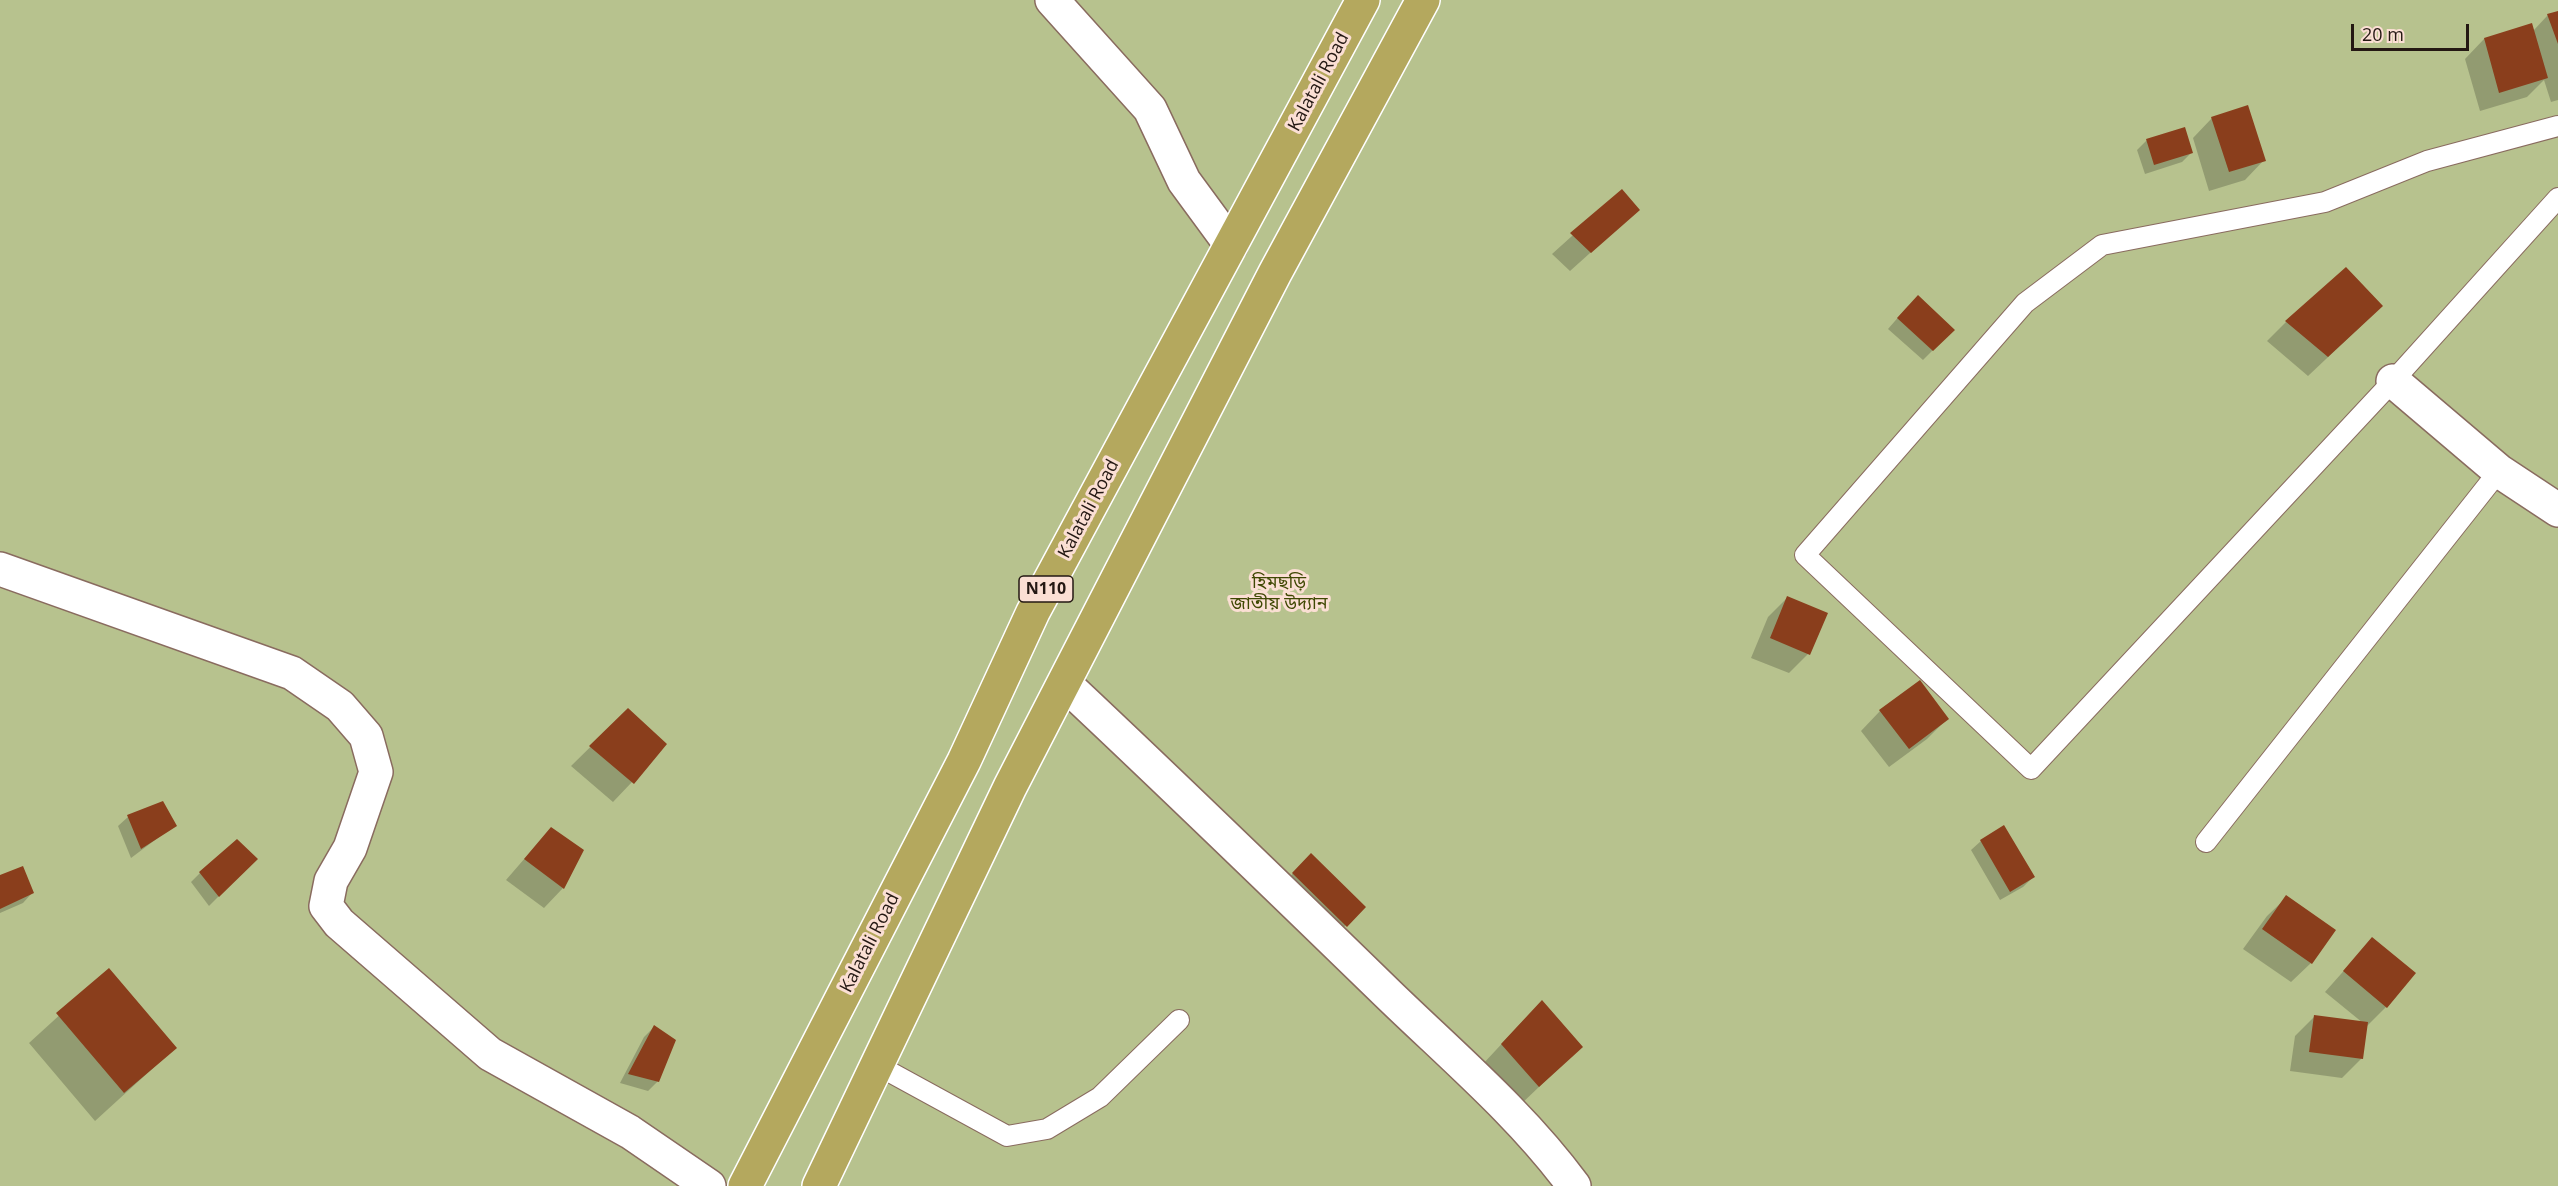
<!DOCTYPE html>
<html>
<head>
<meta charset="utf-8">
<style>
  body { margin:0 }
  #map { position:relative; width:2558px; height:1186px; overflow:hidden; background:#fbdfd4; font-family:"Open Sans",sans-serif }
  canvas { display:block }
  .scale { position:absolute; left:2351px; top:24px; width:118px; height:27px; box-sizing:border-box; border:3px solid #241813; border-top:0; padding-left:8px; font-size:18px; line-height:21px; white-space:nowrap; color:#241813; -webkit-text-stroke:4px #fbdfd4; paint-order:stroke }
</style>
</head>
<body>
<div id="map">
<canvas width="2558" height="1186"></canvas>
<div class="scale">20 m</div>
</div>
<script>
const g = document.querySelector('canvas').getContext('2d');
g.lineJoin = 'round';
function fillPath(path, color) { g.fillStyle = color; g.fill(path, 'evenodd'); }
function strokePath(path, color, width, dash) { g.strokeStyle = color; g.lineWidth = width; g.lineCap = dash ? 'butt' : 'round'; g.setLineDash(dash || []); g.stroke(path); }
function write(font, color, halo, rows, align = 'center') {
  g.font = font + ' "Open Sans","Noto Sans Bengali",sans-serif'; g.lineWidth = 6; g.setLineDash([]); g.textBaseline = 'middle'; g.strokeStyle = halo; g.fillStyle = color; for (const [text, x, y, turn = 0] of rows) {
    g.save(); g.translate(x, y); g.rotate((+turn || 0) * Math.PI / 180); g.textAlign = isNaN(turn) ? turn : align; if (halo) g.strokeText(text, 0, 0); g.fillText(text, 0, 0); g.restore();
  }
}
fillPath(new Path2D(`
  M0,0h2558v1186h-2558z`), '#b7c28e');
fillPath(new Path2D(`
  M2558,12v88l-7,2 -7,-22 -17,17 -47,14 -15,-52 19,-20 47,-14 2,6 15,-16z
  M2212,118l52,42 -19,20 -36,11 -16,-53z
  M2147,140l44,13 -9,9 -37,12 -8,-24z
  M1622,191l16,19 -68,61 -18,-17z
  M1908,306l45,24 -30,30 -35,-31z
  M2286,322l75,4 -53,50 -41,-35z
  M1787,598l21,56 -19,19 -38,-15 17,-41z
  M628,710l4,72 -19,20 -42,-36z
  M1880,711l67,8 -20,20 -38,28 -28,-36z
  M162,803l13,22 -44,33 -13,-32 10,-9z
  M551,828l31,22 -19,38 -19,20 -38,-28z
  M1981,841l52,36 -10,10 -23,13 -29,-50z
  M1311,856l53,51 -38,38 -53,-52z
  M256,859l-47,47 -18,-24 9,-9z
  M0,876l32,17 -9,10 -23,10z
  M2287,897l24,66 -20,19 -48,-33 24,-33z
  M2372,939l14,68 -20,20 -4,31 -20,20 -52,-7 5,-35 19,-19 49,6 -38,-31z
  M109,970l66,78 -80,73 -66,-78z
  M1523,1021l38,45 -42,40 -37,-41z
  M654,1027l4,54 -10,10 -28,-8 24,-46z`), '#0003');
fillPath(new Path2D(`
  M2558,11v33l-11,-30z
  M2532,23l16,55 -49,15 -15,-55z
  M2248,105l18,56 -37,11 -18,-55z
  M2185,127l8,26 -39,12 -8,-26z
  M1622,189l18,21 -49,43 -21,-20z
  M2346,267l37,39 -55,51 -43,-36z
  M1918,295l37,35 -22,21 -36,-33z
  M1787,596l41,17 -18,42 -40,-17z
  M1920,680l29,39 -40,30 -30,-39z
  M628,708l39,36 -33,40 -45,-38z
  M163,801l14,25 -36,23 -14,-34z
  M2004,825l31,52 -25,15 -30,-52z
  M551,827l33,23 -20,39 -40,-30z
  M237,839l21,20 -39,38 -20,-25z
  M1311,853l55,54 -19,20 -55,-54z
  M23,866l11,27 -34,16v-34z
  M2286,895l50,35 -24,34 -50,-35z
  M2372,937l44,36 -29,35 -44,-37z
  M109,968l68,80 -53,45 -68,-80z
  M1542,1000l41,47 -44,40 -38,-43z
  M2314,1015l54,7 -5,37 -54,-7z
  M654,1025l22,15 -17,42 -31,-8z`), '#8a3e1c');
const service = new Path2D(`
  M2558,126l-131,35 -102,41 -223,43 -77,58 -220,252 226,214 362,-388 165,-183
  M2206,842l293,-371
  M877,1065l130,71 40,-7 53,-32 79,-77`);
const minor = new Path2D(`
  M1052,0l98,109 34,72 47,64
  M2393,381l106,90 59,39
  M0,569l292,104 48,33 26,30 10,36 -26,76 -19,33 -5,25 13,17 151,131 140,78 79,54
  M1065,684c109,102 216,206 323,310 64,62 134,121 186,192`);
const trunk = new Path2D(`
  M745,1186l219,-425 69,-149 330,-612
  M819,1186l191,-399 265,-514 148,-273`);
strokePath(service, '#896b5f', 22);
strokePath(minor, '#896b5f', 36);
strokePath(trunk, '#fff', 36);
strokePath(service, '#fff', 20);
strokePath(minor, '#fff', 33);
strokePath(trunk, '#b4a85e', 33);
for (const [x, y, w] of [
  [1046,589,54]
]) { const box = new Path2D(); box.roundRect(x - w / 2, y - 13, w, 26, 4.5); g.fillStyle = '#fbdfd4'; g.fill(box); strokePath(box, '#241813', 1.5); }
write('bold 16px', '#241813', null, [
  ["N110",1046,589]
]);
write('18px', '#241813', '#fbdfd4', [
  ["Kalatali Road",1319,82,-62],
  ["Kalatali Road",1089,509,-62],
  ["Kalatali Road",870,943,-63]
]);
write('18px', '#3f4803', '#fbdfd4', [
  ["হিমছড়ি",1279,583],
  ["জাতীয় উদ্যান",1279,604]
]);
</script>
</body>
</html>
